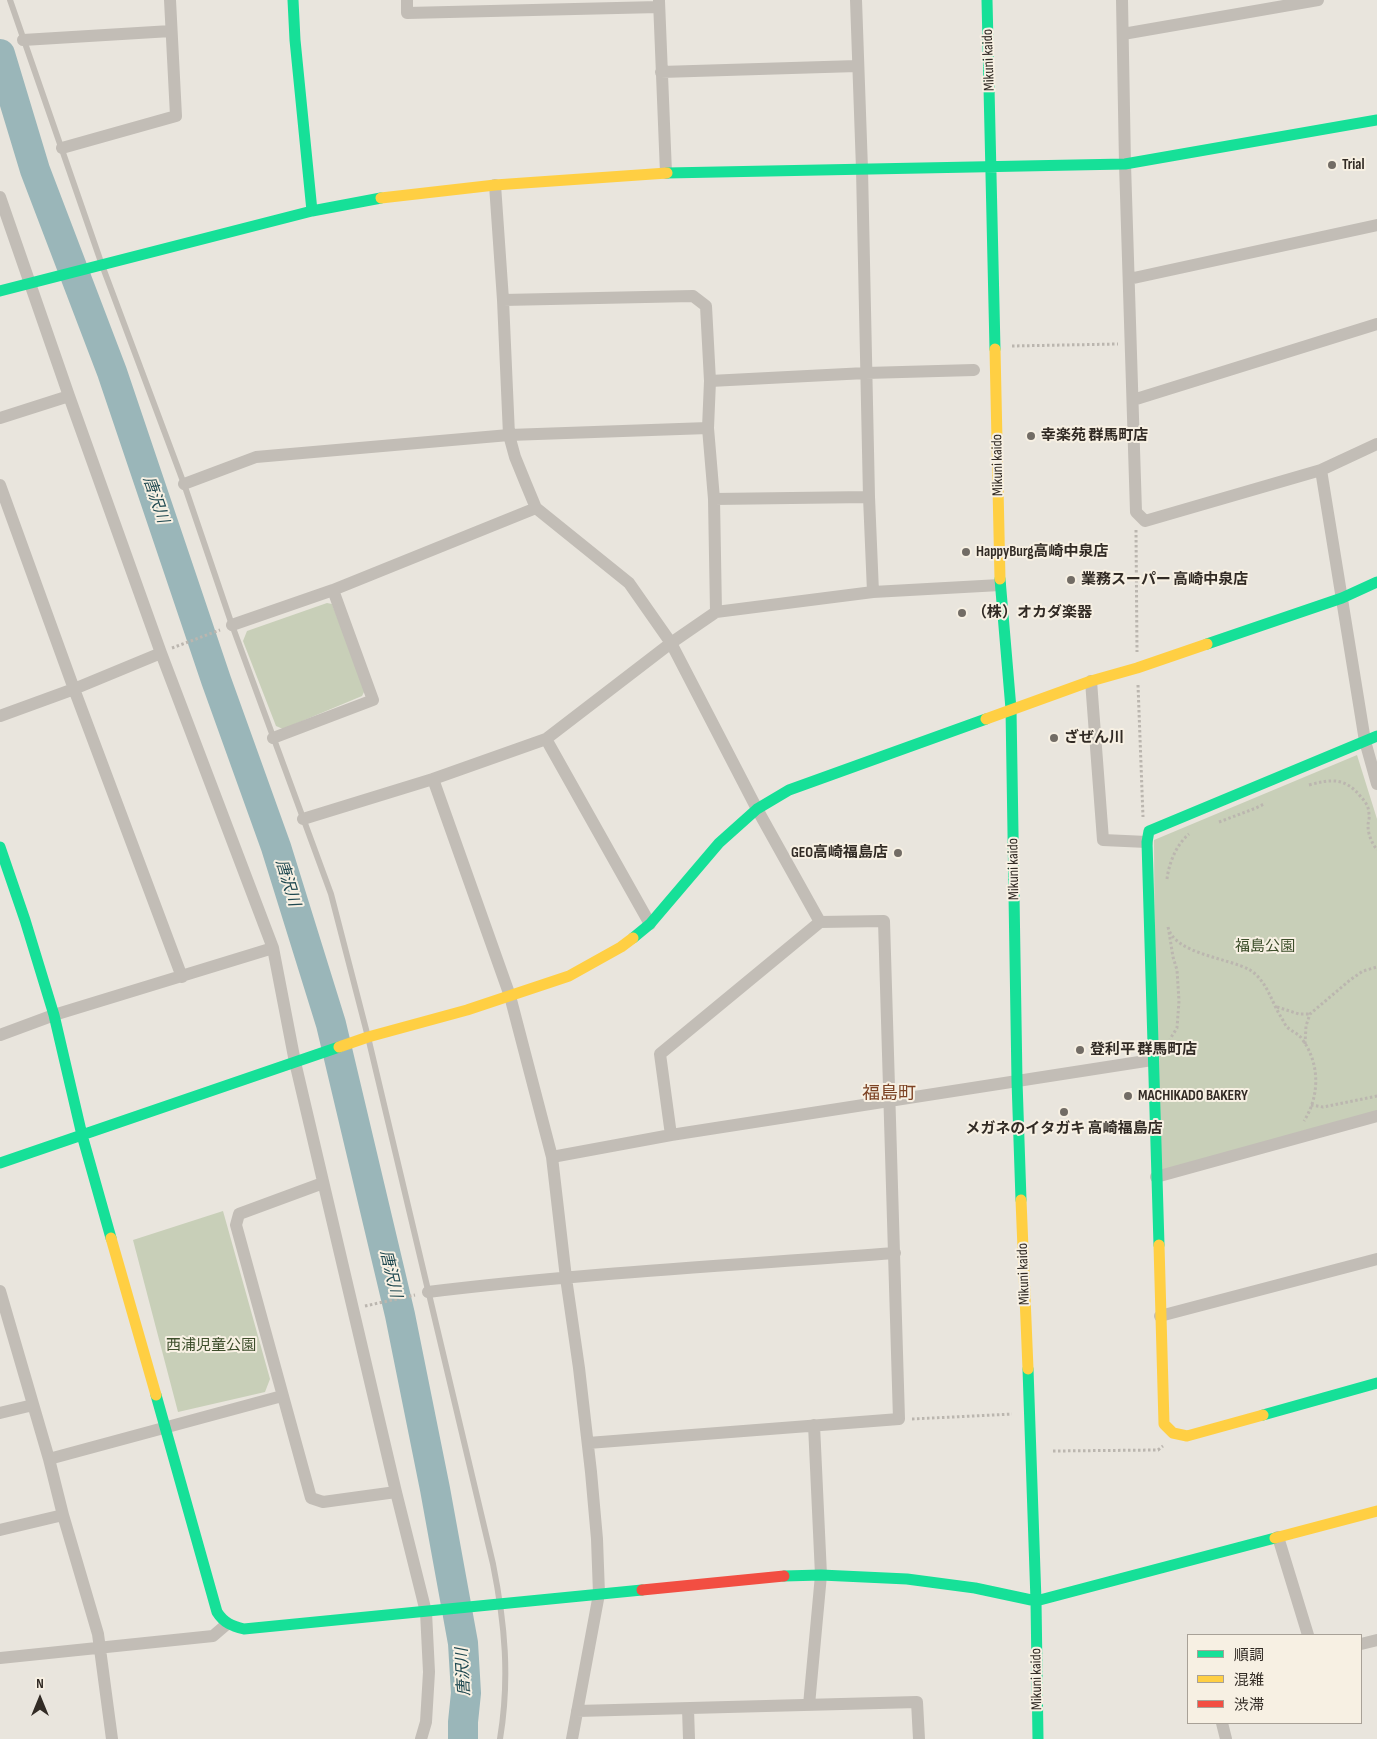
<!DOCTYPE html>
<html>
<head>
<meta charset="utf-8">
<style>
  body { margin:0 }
  #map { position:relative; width:1377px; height:1739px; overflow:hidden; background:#e9e5dd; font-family:"Sofia Sans Condensed","Noto Sans JP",sans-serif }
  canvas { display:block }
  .legend { position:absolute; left:1187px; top:1634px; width:175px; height:90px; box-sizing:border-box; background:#f7f0e3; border:1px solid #a8a197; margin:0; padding:6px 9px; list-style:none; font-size:15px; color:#322b25 }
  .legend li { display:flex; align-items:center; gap:10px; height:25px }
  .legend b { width:25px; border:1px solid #a8a197 }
  .north { position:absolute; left:15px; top:1674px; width:50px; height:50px; -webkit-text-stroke:4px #f7f0e3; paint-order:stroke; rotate:0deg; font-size:14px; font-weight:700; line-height:20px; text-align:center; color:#322b25 }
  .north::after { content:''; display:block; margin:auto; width:18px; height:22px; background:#322b25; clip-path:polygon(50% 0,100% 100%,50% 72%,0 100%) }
</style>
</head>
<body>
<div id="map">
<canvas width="1377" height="1739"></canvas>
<ul class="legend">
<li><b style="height:6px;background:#16e098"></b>順調</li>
<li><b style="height:6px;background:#ffcf43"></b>混雑</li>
<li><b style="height:6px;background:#f24e42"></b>渋滞</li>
</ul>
<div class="north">N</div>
</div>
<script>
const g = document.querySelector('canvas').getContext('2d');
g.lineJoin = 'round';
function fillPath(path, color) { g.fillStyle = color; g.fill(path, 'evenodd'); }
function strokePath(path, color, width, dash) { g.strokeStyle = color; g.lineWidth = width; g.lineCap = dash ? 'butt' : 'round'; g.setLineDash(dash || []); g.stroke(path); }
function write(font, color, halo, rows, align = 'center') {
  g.font = font + ' "Sofia Sans Condensed","Noto Sans JP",sans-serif'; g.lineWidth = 4; g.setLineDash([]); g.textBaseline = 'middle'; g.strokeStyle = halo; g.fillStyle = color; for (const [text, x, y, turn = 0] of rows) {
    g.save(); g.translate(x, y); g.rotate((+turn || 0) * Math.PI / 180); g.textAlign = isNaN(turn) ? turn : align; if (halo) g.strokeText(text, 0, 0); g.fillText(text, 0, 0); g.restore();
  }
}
fillPath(new Path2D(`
  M327,603l5,1 33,86 -3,6 -79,33 -7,-3 -33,-85 4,-10z
  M1357,755l20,64v297l-221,61 -2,-337z
  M223,1211l47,168 -5,13 -87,20 -45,-172z`), '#c8cfb8');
strokePath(new Path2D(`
  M0,54l35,116 77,202 104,308 60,167 55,177 69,291 35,174 28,154 3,50 -3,29v17`), '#9ab6b9', 30);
strokePath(new Path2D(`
  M1012,346l106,-2
  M1136,530l1,122
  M172,648l48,-18
  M1138,685l5,132
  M1309,785c22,-6 36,-8 52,12 4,4 8,10 8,17 1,4 -1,8 -1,11 0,10 4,18 9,25
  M1219,822l37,-14 8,-4
  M1167,879c2,-16 9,-34 22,-45
  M1168,927c6,27 61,31 82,43 17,11 21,31 31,47 2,3 4,8 6,10 5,5 11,6 15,12 18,24 18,57 2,82
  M1169,932l4,25 4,13 2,31 -2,27 -7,11
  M1277,1007l22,7h11
  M1305,1044l1,-18 4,-12 40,-34 13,-9 14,-4
  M1311,1105l12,2 54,-11
  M365,1306l50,-11
  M912,1419l100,-5
  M1053,1451l105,-1 5,-4`), '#bbb6af', 3, [2.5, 2.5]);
strokePath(new Path2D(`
  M10,0l92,265 82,219 48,141 99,269 37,143 125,527c12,60 17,114 7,175`), '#c2bdb6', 6);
strokePath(new Path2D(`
  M407,0v13l252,-6
  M856,0l6,169 7,328 4,95
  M1122,0l3,164 11,348 9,9 176,-51 56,-26
  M659,1l7,172
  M1123,34l195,-34
  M23,40l148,-9
  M661,72l196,-6
  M62,148l114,-32 -6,-116
  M495,185l8,115 6,135 6,22 11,27 10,24 93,75 42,60 86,166 63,113
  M0,197l69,199 92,257 112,295 22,114 101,430 30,120 3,60 -3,50 -5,17
  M1129,279l248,-54
  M503,300l190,-4 13,10 4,75 -2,47 6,71 2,113
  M710,381l156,-8 108,-3
  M1133,400l244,-76
  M0,418l69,-22
  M1321,470l44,271 12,43
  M184,484l72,-27 253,-22 199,-7
  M0,485l74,204 108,288
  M714,499l155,-2
  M232,625l101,-35 203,-82
  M1091,681l12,159 44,2
  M0,716l74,-27 87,-36
  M273,738l100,-38 -40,-110
  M546,739l104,185
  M433,779l77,217 42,161 14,121 13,90 12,104 6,67 2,55 -27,145
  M303,819l130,-40 113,-40 125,-96 45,-31 157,-20 127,-7
  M0,1035l54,-20 219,-67
  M552,1157l119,-22 481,-75
  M1156,1177l221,-61
  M323,1183l-84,31 -3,11 75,273 12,4 73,-10
  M0,1291l49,168 14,56 35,119 14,105
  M428,1292c155,-19 311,-27 467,-39
  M1160,1316l217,-57
  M0,1413l33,-8
  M588,1443l311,-24 -15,-498 -64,1 -160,132 11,81
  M49,1459l233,-63
  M0,1530l63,-15
  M1278,1537l30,98
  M1361,1644l16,-4
  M0,1658l213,-22 14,-12
  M809,1705l12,-130 -7,-150
  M688,1709l1,30
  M577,1711l340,-9 2,37
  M1222,1723l4,16`), '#c2bdb6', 12);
strokePath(new Path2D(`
  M293,0l2,40 17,171
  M987,0l8,349
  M667,173l458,-9 252,-44
  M0,291l312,-80 69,-13
  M1000,579l11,130 6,372 4,119
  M1207,644l135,-46 35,-16
  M0,847l25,73 29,95 28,120 29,103
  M633,938l17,-14 69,-81 38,-34 32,-19 197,-71
  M0,1163l339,-116
  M1159,1245l-12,-403 2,-11 228,-95
  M1028,1369l8,232 2,138
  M156,1395l61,217c7,11 15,14 27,17l398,-39
  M1263,1415l114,-32
  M784,1576l37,-1 86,4 68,9 61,13 239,-63`), '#16e098', 11);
strokePath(new Path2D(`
  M381,198l114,-13 172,-12
  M995,349l5,230
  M986,719l105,-38 46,-13 70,-24
  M339,1047l29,-10 99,-27 102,-34 52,-29 12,-9
  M1021,1200l7,169
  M111,1238l45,157
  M1159,1245l5,179 9,9 14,3 76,-21
  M1275,1538l102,-27`), '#ffcf43', 11);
strokePath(new Path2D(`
  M642,1590l142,-14`), '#f24e42', 11);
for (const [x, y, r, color] of [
  [1332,165,5,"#726c65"],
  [1031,436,5,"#726c65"],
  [966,552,5,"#726c65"],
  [1071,580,5,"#726c65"],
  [962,613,5,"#726c65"],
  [1054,738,5,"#726c65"],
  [898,853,5,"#726c65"],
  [1080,1050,5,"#726c65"],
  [1128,1096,5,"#726c65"],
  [1064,1112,5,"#726c65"]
]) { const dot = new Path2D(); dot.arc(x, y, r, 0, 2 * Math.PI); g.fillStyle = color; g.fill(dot); strokePath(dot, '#f7f0e3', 2); }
write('15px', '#322b25', '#f7f0e3', [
  ["Mikuni kaido",989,60,-92],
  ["Mikuni kaido",998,465,-91],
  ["Mikuni kaido",1014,869,-91],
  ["Mikuni kaido",1024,1274,-92],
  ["Mikuni kaido",1037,1679,-91]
]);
write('bold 15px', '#322b25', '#f7f0e3', [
  ["Trial",1342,165],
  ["幸楽苑 群馬町店",1041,436],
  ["HappyBurg高崎中泉店",976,552],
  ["業務スーパー 高崎中泉店",1081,580],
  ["（株）オカダ楽器",972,613],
  ["ざぜん川",1064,738],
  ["GEO高崎福島店",888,853,"right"],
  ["登利平 群馬町店",1090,1050],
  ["MACHIKADO BAKERY",1138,1096],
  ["メガネのイタガキ 高崎福島店",1064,1129,"center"]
], 'left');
write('15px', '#3d4e2b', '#f7f0e3', [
  ["福島公園",1265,947],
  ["西浦児童公園",211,1346]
]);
write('italic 16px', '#1e4850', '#f7f0e3', [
  ["唐沢川",155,500,71],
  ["唐沢川",287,883,73],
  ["唐沢川",390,1274,77],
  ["唐沢川",464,1672,-93]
]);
write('18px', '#7c4224', '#f7f0e3', [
  ["福島町",889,1094]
]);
</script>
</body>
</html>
